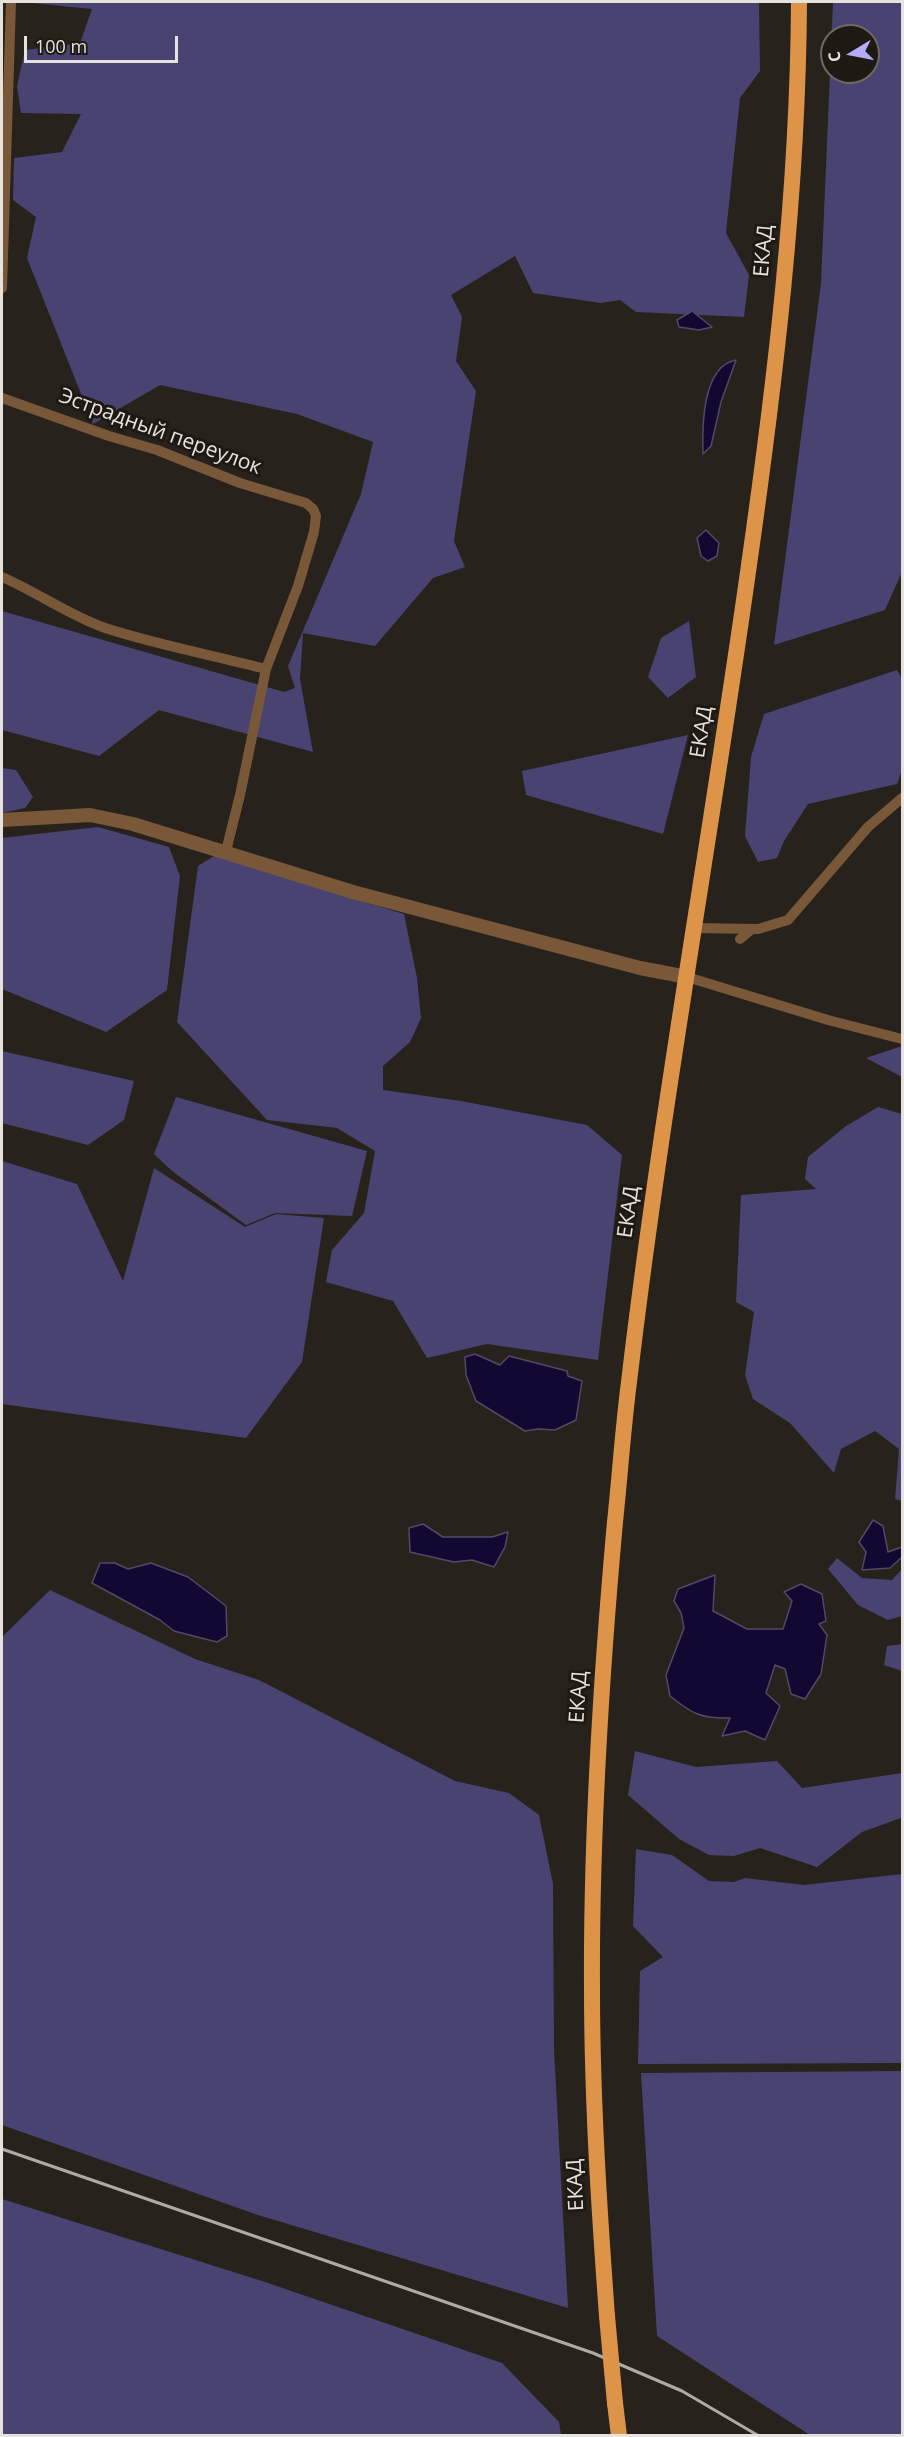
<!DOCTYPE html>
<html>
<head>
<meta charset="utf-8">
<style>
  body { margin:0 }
  #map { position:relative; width:904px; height:2437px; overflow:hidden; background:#28221c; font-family:"Open Sans",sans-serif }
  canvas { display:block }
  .frame { position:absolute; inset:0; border:3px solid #e6e2de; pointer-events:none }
  .north { position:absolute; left:820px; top:24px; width:60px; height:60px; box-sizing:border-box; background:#1f1913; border:2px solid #6f6964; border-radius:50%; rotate:260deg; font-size:16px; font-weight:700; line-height:24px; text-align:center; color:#e6e2de }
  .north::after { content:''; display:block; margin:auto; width:21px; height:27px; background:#b5acf9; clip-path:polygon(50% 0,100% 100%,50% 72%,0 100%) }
  .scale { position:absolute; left:24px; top:36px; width:154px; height:27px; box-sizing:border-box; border:3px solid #e6e2de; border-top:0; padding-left:8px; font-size:18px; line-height:21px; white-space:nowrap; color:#e6e2de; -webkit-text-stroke:4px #1f1913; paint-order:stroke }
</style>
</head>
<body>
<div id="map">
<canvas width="904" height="2437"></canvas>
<div class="frame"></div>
<div class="north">С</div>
<div class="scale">100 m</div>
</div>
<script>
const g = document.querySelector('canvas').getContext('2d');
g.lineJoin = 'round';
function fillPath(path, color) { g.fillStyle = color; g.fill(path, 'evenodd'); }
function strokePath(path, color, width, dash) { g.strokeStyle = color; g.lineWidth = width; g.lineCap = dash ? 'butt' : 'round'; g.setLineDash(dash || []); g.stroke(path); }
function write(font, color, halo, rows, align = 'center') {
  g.font = font + ' "Open Sans",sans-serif'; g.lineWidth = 6; g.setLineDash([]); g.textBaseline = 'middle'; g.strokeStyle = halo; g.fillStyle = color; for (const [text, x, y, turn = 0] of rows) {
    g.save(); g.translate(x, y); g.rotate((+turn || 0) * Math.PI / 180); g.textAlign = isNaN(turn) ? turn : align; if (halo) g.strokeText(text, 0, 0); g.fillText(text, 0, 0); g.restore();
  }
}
fillPath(new Path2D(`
  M33,2h726l1,69 -20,27 -14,135 23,42 -5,42 -108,-5 -16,-12 -19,3 -68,-10 -18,-37 -64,39 11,22 -6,44 20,30 -22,150 11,26 -32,11 -58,68 -72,-13 -3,46 13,73 -154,-42 -60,46 -97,-26v-119l282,81 11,-4 -7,-22 73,-172 12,-52 -76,-28 -137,-29 -67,39 -66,-166 9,-41 -23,-17 1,-42 48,-6 19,-38 -60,-1 -4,-27 8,-36 55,-7 12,-34 -60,-6z
  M833,2h69v570l-17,38 -111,35 47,-362zM832,36h36v36h-36z
  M689,621l7,56 -28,21 -20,-21 13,-39z
  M897,670l5,9v91l-5,14 -89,20 -24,37 -7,17 -19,4 -13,-26 6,-79 13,-43z
  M688,735l-25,99 -137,-39 -4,-24z
  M2,768l14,2 17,27 -8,11 -23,5z
  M98,827l71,20 11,29 -13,114 -61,42 -104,-43v-151z
  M214,856l190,58 13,64 4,40 -11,24 -27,24v24l78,11 126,24 35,30 -24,205 -111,-16 -60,14 -34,-57 -67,-19 6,-32 32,-37 11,-62 -38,-23 -70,-8 -90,-98 21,-156z
  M902,1046v31l-36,-19z
  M2,1051l132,30 -10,39 -36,25 -86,-22z
  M176,1097l191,54 -15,65 -77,-3 -29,12 -74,-54 -18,-17z
  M878,1107l24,7v387l-7,-2 4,-50 -24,-18 -34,18 -7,24 -44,-50 -37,-24 -8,-24 9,-63 -18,-10 5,-107 75,-6 -11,-10 3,-22 38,-31z
  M2,1161l75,23 46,97 31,-113 91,59 31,-13 48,4 -22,144 -56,76 -244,-34z
  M837,1558l25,20 30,2 10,-11v47l-14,4 -30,-15 -30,-36z
  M50,1590l145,69 64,21 196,101 54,12 30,22 14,69 1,166 14,258 -310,-93 -256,-90v-488z
  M902,1644v27l-18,-6 3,-19z
  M635,1751l61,16 81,-6 25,27 100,-15v47l-1,-2 -39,14 -45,35 -57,-19 -26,8 -25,-1 -30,-16 -51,-44z
  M636,1849l36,6 37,26 25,1 11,-4 59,7 98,-11v189l-264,1 2,-93 23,-14 -30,-31z
  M902,2071v364h-92l-153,-99 -16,-263z
  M2,2199l260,82 240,82 57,59 2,13h-559z`), '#494372');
const water = new Path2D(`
  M692,311l20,16 -13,3 -20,-3 -2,-7z
  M736,360l-15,42 -10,44 -8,8c-1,-26 -1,-88 33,-94z
  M706,530l13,13 -2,13 -9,5 -7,-5 -4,-18z
  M475,1354l25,11 9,-9 58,15 1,5 14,5 -6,39 -21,10 -17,-1 -13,2 -49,-30 -10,-26 -1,-18z
  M873,1520l10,6 5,26 14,-5v10l-12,11 -28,2 4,-18 -7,-10z
  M423,1524l20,13h49l16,-5 -3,15 -11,20 -22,-7 -18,2 -44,-10 -1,-24z
  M100,1563h15l13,6 23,-6 37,14 38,29 1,30 -10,6 -43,-11 -14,-11 -68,-37z
  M715,1575l-2,36 34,18h36l9,-28 -8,-9 17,-8 21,10 4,27 -7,3 8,11 -6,39 -16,25 -14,-5 -6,-25 -10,-4 -9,28 14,13 -15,34 -20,-9 -23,5 8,-18c-29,1 -39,-5 -60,-22l-4,-21 18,-47 -3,-15 -7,-12 4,-12z`);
fillPath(water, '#130832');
strokePath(water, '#524966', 1.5);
strokePath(new Path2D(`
  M2,288l9,-286
  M2,398l107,38 48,14 83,33 66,20 7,6 3,7 -2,16 -16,54 -32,83 -26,126 -14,56
  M2,577c35,15 68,39 103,51 53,17 107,27 161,41
  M695,928l63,1 30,-9 80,-93 34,-29
  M740,939l12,-10
  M687,977l141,43 74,19`), '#785839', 10);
strokePath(new Path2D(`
  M2,820l88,-5 43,9 220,68 287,76 47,9`), '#785839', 14);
strokePath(new Path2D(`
  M607,2316c-8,-109 -15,-218 -15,-327 -1,-156 9,-312 23,-467 5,-47 8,-94 14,-140 32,-271 81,-540 119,-810 27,-189 50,-379 51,-570
  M615,2403l4,33`), '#de9448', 16);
strokePath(new Path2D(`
  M2,2149l591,204 89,38 77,45`), '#afaaa6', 3);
strokePath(new Path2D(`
  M607,2316l8,87`), '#de9448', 16);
write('21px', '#e6e2de', '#1f1913', [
  ["ЕКАД",764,251,-85],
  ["Эстрадный переулок",160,432,20],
  ["ЕКАД",702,732,-81],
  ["ЕКАД",629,1212,-82],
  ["ЕКАД",579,1697,-86],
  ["ЕКАД",576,2185,-93]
]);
</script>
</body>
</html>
